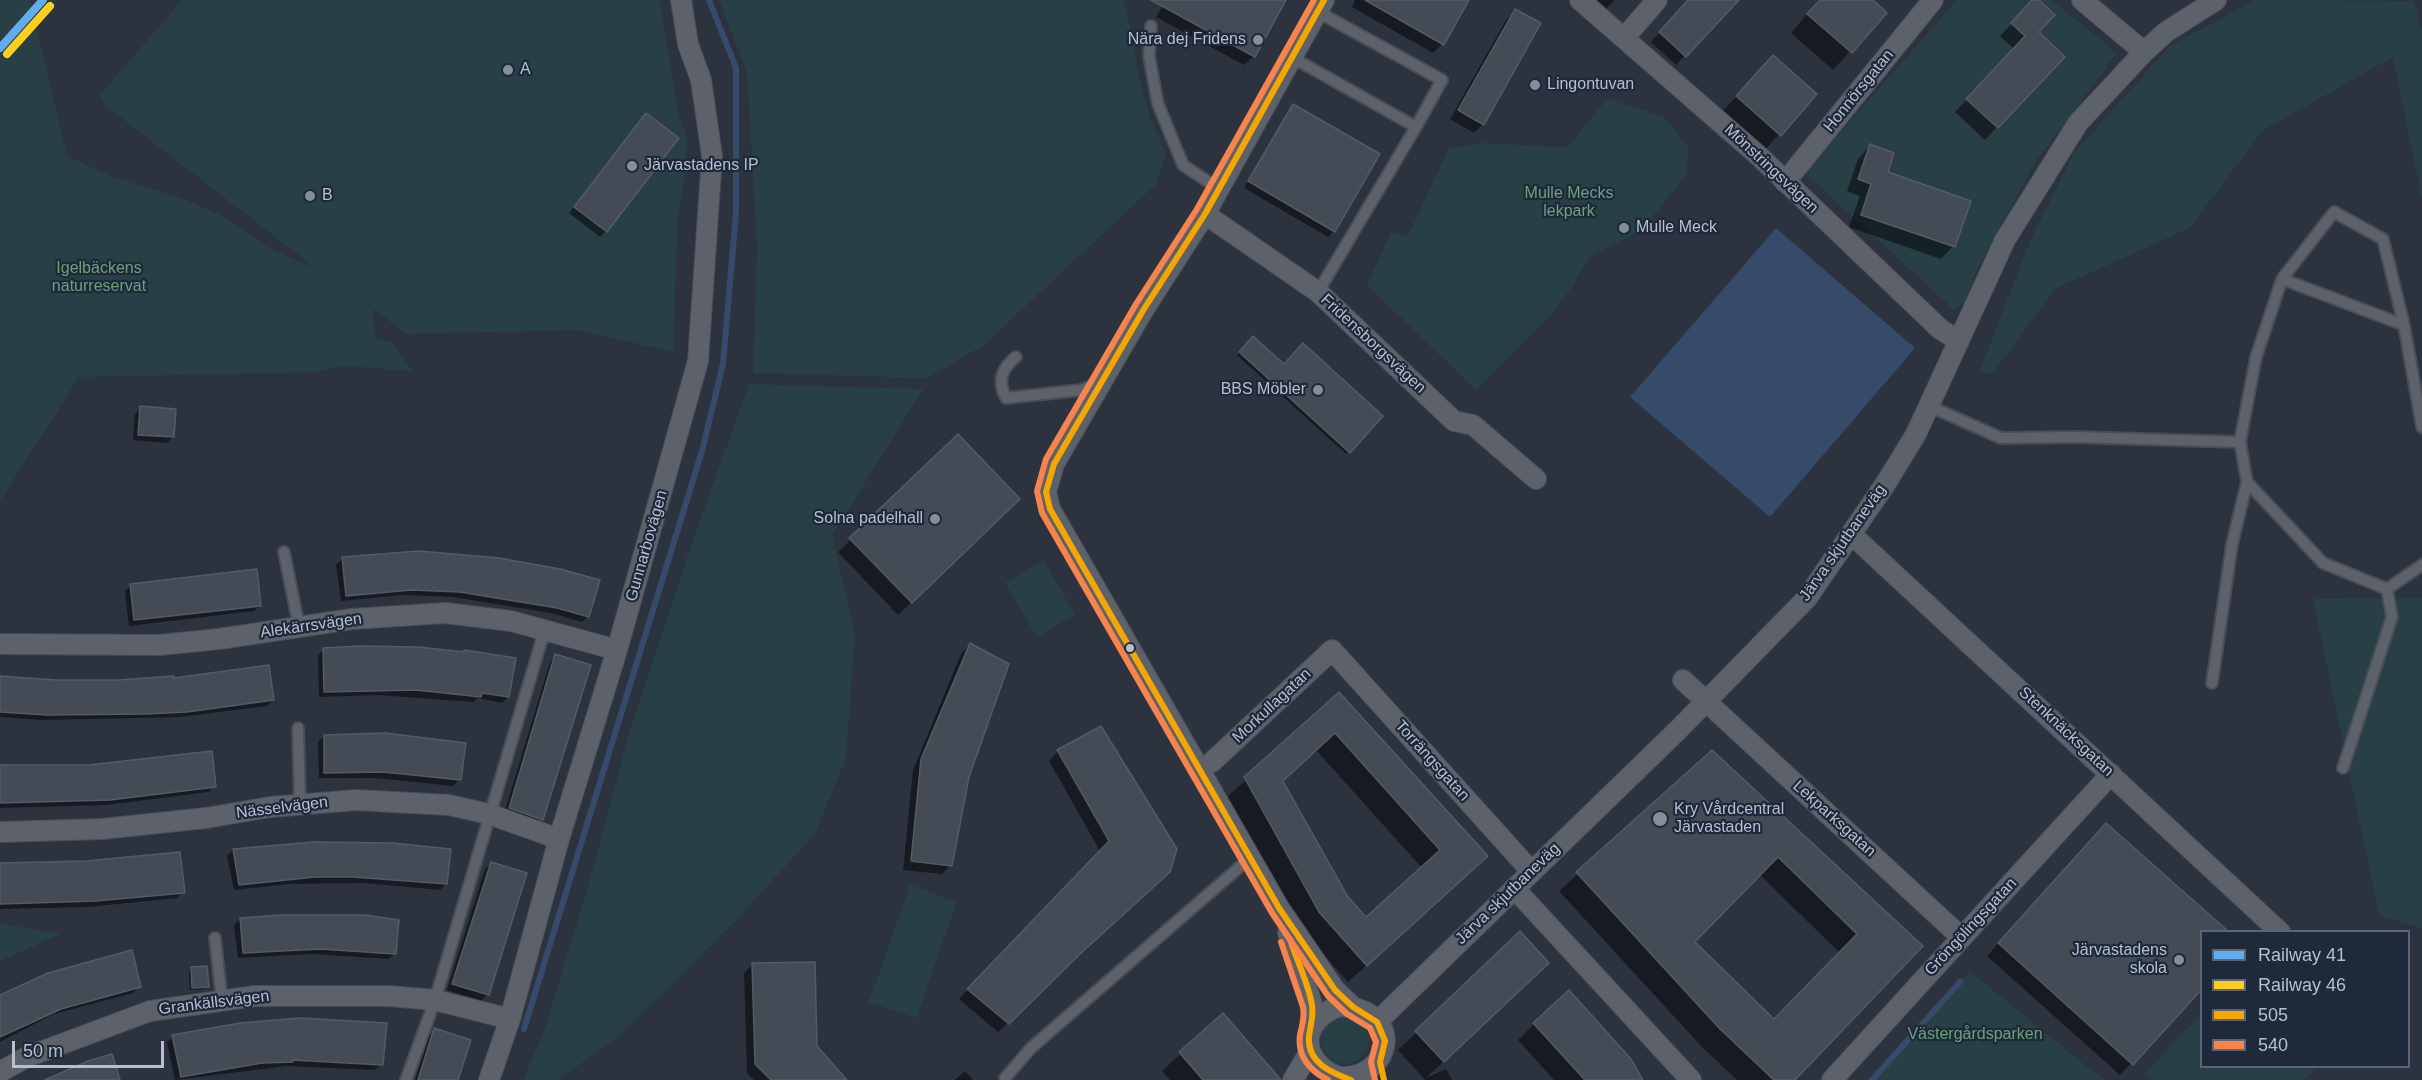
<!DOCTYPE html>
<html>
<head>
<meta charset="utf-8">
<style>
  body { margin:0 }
  #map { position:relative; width:2422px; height:1080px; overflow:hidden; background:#2c333e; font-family:Arial,sans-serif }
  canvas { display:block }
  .legend { position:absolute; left:2200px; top:930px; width:210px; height:138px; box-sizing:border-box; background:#1e293a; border:2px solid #5b6575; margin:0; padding:8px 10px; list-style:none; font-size:18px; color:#b7bfce }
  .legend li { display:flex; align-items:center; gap:12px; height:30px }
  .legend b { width:30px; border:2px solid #5b6575 }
  .scale { position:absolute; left:12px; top:1041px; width:152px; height:27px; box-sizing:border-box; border:3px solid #b7bfce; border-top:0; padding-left:8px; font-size:18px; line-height:21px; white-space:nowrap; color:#b7bfce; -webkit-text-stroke:4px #1e293a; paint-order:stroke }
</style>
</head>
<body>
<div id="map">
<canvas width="2422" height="1080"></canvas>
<ul class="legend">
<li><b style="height:8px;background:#60acee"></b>Railway 41</li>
<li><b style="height:8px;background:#ffce1d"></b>Railway 46</li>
<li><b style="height:8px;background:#f7a600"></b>505</li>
<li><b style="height:8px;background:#f8844c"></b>540</li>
</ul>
<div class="scale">50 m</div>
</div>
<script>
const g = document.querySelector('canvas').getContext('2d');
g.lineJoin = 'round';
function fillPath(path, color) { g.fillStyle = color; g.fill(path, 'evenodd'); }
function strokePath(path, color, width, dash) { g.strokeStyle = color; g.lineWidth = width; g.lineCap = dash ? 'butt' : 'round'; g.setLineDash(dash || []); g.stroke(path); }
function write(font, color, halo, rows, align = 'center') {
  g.font = font + ' Arial,sans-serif'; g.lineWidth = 4.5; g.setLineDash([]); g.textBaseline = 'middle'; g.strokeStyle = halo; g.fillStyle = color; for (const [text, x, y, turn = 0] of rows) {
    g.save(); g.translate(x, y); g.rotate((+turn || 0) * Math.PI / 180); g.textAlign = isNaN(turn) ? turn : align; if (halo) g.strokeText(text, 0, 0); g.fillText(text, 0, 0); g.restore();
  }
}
fillPath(new Path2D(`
  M0,0h30l37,156 48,22 64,19 44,19 44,31 51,23 -211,-163 -7,-12 82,-95h478l19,115 8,22 -2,40 -7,36 -5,139 -95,-22 -171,4 -34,-25 2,29 16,4 22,29 -68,-5 -25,5 -31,2 -210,4 -79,124z
  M719,0h404l12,47 2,23 13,47 16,37 -10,30 -172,161 -56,33 -175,-5 4,-125 -10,-176z
  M1957,0h95l65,53 -83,111 -57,106 -12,31 -11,9 -149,-137z
  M2255,0l159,1 8,30v168l-29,-142 -131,74 -72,97 -134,60 -64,86 -13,-1 51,-132 44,-88 97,-108z
  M1607,99l57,18 25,31 -3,27 -45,56 -52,26 -15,27 -22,30 -76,76 -109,-105 24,-53 17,4 41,-88 33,-5 85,4z
  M749,384l174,5 -91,147 23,97 -9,125 -31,76 -77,84 -123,122 -58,40h-34l22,-52 47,-155 36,-136 60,-183z
  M1044,560l31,55 -38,22 -32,-54z
  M2422,598v331l-43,-14 -66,-316z
  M910,885l47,17 -41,116 -47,-16z
  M0,924h2l59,10 -61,27z
  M1970,971l121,99 14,10h-234z
  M2201,1014l1,52 115,1 -13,13h-154l-6,-6z
  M1321 1040a24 24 0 1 1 48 0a24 24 0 1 1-48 0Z`), '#283f45');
fillPath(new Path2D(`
  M1776,228l139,120 -145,169 -140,-120z`), '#364a69');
fillPath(new Path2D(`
  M1166,0h118l-30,56 -10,9 -88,-48z
  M1355,0h112l-25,44 -9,9 -81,-46z
  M1592,0h23l-11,11z
  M1689,0h39l5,5 -57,60 -25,-23z
  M1819,0h51l15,13 -52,57 -42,-37z
  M2034,0h3l-1,32 27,25 -78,83 -30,-28 59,-63 -14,-13z
  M1515,11l-32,113 -9,9 -24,-14 56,-99z
  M1773,57l42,37 -53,59 -43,-38z
  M1294,106l40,125 -6,6 -84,-49 44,-76z
  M640,121l-34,110 -6,6 -31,-24z
  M1870,146l16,27 67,73 -12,13 -92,-32 11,-31 -13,-5 11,-32z
  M1253,338l31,28 97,50 -35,38 -109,-99z
  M141,408l32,29 -6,6 -34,-3 2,-26z
  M958,436l48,75 -108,104 -60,-63z
  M419,553l169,63 -6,6 -31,-9 -98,-16 -49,-2 -63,6 -5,-36 6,-6z
  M131,585l129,20 -6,6 -125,15 -4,-35z
  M970,645l-2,131 -17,89 -9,9 -39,-4 10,-100 48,-116z
  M324,649l138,4 2,-2 44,46 -6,6 -25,-5 -3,4 -96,-7 -59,2 -1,-42z
  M556,656l-14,163 -6,6 -32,-11 46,-152z
  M0,677l56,4 117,-2 100,21 -6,6 -87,11 -140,3 -40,-3z
  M1339,694l129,180 -120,108 -47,-52 -74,-133zM1316,750l106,118 -56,51 -19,-21 -66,-116z
  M324,736l135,44 -6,6 -77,-8h-57l-1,-36z
  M1058,751l111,121 -101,92 -70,68 -39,-33 141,-148 -51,-90z
  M1712,752l209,194 -128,134h-56l-35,-33 -143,-156zM1759,874l81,79 -66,68 -81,-79z
  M0,767l214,19 -6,6 -101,13 -107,3z
  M2095,836l107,96v55l-82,88 -133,-119z
  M233,850l213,34 -6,6 -75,-7 -76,1 -55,6 -7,-34z
  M491,864l34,10 -38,121 -6,6 -34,-11 38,-121z
  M0,865l183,27 -6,6 -89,9 -88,2z
  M240,919l155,34 -6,6 -76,-5 -75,4 -4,-33z
  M1520,934l9,46 -103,98 20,-9 6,11h-27l-27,-30z
  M753,964l63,83 29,33h-91l-7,-7 -3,-100z
  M191,969l16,17 -3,3 -14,1 -1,-19z
  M139,987l-6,6 -79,21 -54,28v-45z
  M1223,1015l45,65h-98l-8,-9z
  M1534,1024l107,56h-87l-36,-40z
  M435,1030l21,50h-41l14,-44z
  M173,1037l208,27 -6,6 -88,-4 -112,14 -8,-38z
  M965,1071l8,9h-18z`), '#0007');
strokePath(new Path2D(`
  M524,1029l178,-578 21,-87 13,-151v-145l-27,-68
  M1872,1080l88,-98`), '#364a69', 6);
const building = new Path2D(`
  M1151,0h135l-31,57z
  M1365,0h104l-25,45z
  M1688,0h51l-53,57 -27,-25z
  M1820,0h53l14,13 -35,40 -45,-39z
  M2032,0h7l16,15 -16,17 26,25 -67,71 -32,-29 59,-63 -14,-13z
  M1515,9l26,14 -57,102 -26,-15z
  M1773,55l44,39 -36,42 -45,-40z
  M1293,104l87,50 -45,78 -87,-51z
  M646,113l33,25 -72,94 -33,-25z
  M1870,144l24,9 -6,19 83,29 -16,46 -94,-32 10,-31 -13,-5z
  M1253,336l31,28 19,-21 80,73 -33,37 -111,-101z
  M140,406l36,3 -2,28 -36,-2z
  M958,434l62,65 -108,104 -63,-65z
  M419,551l80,7 61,11 40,11 -11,37 -32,-9 -97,-16 -49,-2 -65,6 -4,-39z
  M257,569l4,37 -127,14 -4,-36z
  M970,643l39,21 -40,113 -17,89 -41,-5 10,-102z
  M359,646l60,1 45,5v-2l52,8 -7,39 -27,-4 -1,4 -65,-7 -92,2 -1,-44z
  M555,654l36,11 -48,155 -34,-12z
  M269,665l5,35 -87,12 -41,2 -99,1 -47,-3v-36l56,4h63l55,-4v2z
  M1339,692l149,164 -121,110 -48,-54 -75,-135zM1335,733l105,117 -74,67 -18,-20 -65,-116z
  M1101,726l76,123 -7,23 -91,83 -70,69 -42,-35 142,-148 -52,-91z
  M385,733l81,10 -5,37 -78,-8 -59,1v-38z
  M1712,750l211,196 -128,134h-21l-54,-51 -144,-157zM1778,857l79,77 -83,85 -79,-77z
  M212,751l4,36 -106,13 -110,3v-38h89z
  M2106,823l123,109h-27v57l-69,76 -135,-122z
  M313,842l79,1 59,6 -4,35 -94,-7h-38l-76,8 -6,-36z
  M180,852l5,41 -90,8 -95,3v-41l86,-2z
  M491,862l36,11 -38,122 -37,-11z
  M280,915h85l34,5 -3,34 -76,-5 -77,4 -3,-35z
  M1520,931l29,32 -105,99 -29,-31z
  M132,950l9,37 -80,22 -61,28v-42l48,-22z
  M815,962l2,84 30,34h-76l-16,-16 -3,-101z
  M207,966l2,21 -17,1 -1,-21z
  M1569,990l62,69 12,21h-58l-52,-57z
  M1223,1013l58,67h-78l-24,-28z
  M300,1018l87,5 -4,42 -91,-5 1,2 -31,1 -81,14 -9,-42 68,-12z
  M434,1028l37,12 -13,40h-40z
  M112,1054l8,26h-75l43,-19z`);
fillPath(building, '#454b54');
strokePath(building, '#545b64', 1.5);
const lane = new Path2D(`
  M1151,26l-2,30 9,48 25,61 36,24
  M1293,58l123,69 26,-47 -124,-68
  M2282,279l122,46
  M1318,292l98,-165
  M1016,357c-14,11 -19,24 -10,41l75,-8 18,-7
  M1929,406l72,32 74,-1 165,5
  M284,552l15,75
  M2387,589l-64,-26 -76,-81 -7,-40 16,-85 26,-78 52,-67 49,27 21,86 18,102
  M2387,589l35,-24
  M2212,683l20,-139 15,-62
  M298,728l2,76
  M2343,768l49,-151 -5,-28
  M215,938l7,63
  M1005,1078l26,-30 219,-190
  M406,1080l29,-80 107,-361`);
const street = new Path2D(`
  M1324,0l-119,214 -61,95 -90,155 -8,28 4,17 229,399 56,82 18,17
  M1580,0l180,157 180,172 19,12
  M2082,0l62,52
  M1625,37l32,-37
  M1785,182l148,-182
  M1205,214l113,78 136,129 19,4 63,54
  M1851,534l429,398
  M0,644l159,1 60,-6 133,-20 93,-6 66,8 106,29
  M1683,680l278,257
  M1212,762l120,-112 199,221
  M0,832l102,-3 104,-11 64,-11 86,-7 93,5 40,9 70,25
  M1514,888l177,192
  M1288,933l24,71 2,18
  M1341,1006c67,5 49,74 -1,71 -10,-3 -20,-10 -26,-19 -15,-23 4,-46 27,-52z
  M1377,1022l302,-293 128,-131 79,-115 30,-49 89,-194 73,-117 66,-71 22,-20 50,-32
  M0,1072l27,-15 123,-46 105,-15h134l46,4 75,19
  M489,1080l21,-61 49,-180 58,-189 81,-289 14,-205 -11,-76 -13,-36 -7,-44
  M1293,1080l17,-29
  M1832,1080l279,-306`);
strokePath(lane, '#494e56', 14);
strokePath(street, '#494e56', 22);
strokePath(lane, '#5d626a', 10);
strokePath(street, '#5d626a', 20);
strokePath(new Path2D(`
  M1324,0l-119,214 -61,95 -90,155 -8,28 4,17 229,399 56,82 18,17 24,15 8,19 -5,21 4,18
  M1290,939c7,22 18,43 22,66 2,12 -2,21 -3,32 -2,26 23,36 42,43`), '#f7a600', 6);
strokePath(new Path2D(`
  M1314,0l-117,209 -61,95 -90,155 -9,32 5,22 230,400 56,83 19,18 23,14 6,14 -5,20 4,18
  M1281,942l22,65c2,10 -1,18 -3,28 -3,21 10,36 28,45`), '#f8844c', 6);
strokePath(new Path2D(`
  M0,48l43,-48`), '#60acee', 8);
strokePath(new Path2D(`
  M7,54l43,-48`), '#ffce1d', 8);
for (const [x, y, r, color] of [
  [1258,40,6,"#868e9c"],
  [508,70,6,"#868e9c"],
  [1535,85,6,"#868e9c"],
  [632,166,6,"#868e9c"],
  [310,196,6,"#868e9c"],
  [1624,228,6,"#868e9c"],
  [1318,390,6,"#868e9c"],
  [935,519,6,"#868e9c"],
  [1130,648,5,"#b7bfce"],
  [1660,819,8,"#868e9c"],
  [2179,960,6,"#868e9c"]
]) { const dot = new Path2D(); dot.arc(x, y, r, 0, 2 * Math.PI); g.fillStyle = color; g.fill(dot); strokePath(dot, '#1e293a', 2); }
write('16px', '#b7bfce', '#1e293a', [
  ["Nära dej Fridens",1246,40,"right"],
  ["A",520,70],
  ["Lingontuvan",1547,85],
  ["Järvastadens IP",644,166],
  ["B",322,196],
  ["Mulle Meck",1636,228],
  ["BBS Möbler",1306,390,"right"],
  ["Solna padelhall",923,519,"right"],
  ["Kry Vårdcentral",1674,810],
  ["Järvastaden",1674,828],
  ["Järvastadens",2167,951,"right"],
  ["skola",2167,969,"right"]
], 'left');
write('16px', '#b7bfce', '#1e293a', [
  ["Honnörsgatan",1859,91,-51],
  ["Mönstringsvägen",1771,169,43],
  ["Fridensborgsvägen",1373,344,43],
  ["Järva skjutbaneväg",1843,543,-55],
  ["Gunnarbovägen",647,546,-74],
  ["Alekärrsvägen",311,626,-8],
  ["Morkullagatan",1272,706,-43],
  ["Stenknäcksgatan",2066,732,43],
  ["Torrängsgatan",1432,761,48],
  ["Nässelvägen",282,808,-7],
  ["Lekparksgatan",1834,819,42],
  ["Järva skjutbaneväg",1508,894,-44],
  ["Gröngölingsgatan",1971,927,-47],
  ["Grankällsvägen",214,1003,-7]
]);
write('16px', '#6ca079', '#1e293a', [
  ["Mulle Mecks",1569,194],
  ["lekpark",1569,212],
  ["Igelbäckens",99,269],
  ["naturreservat",99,287],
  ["Västergårdsparken",1975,1035]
]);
</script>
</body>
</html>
